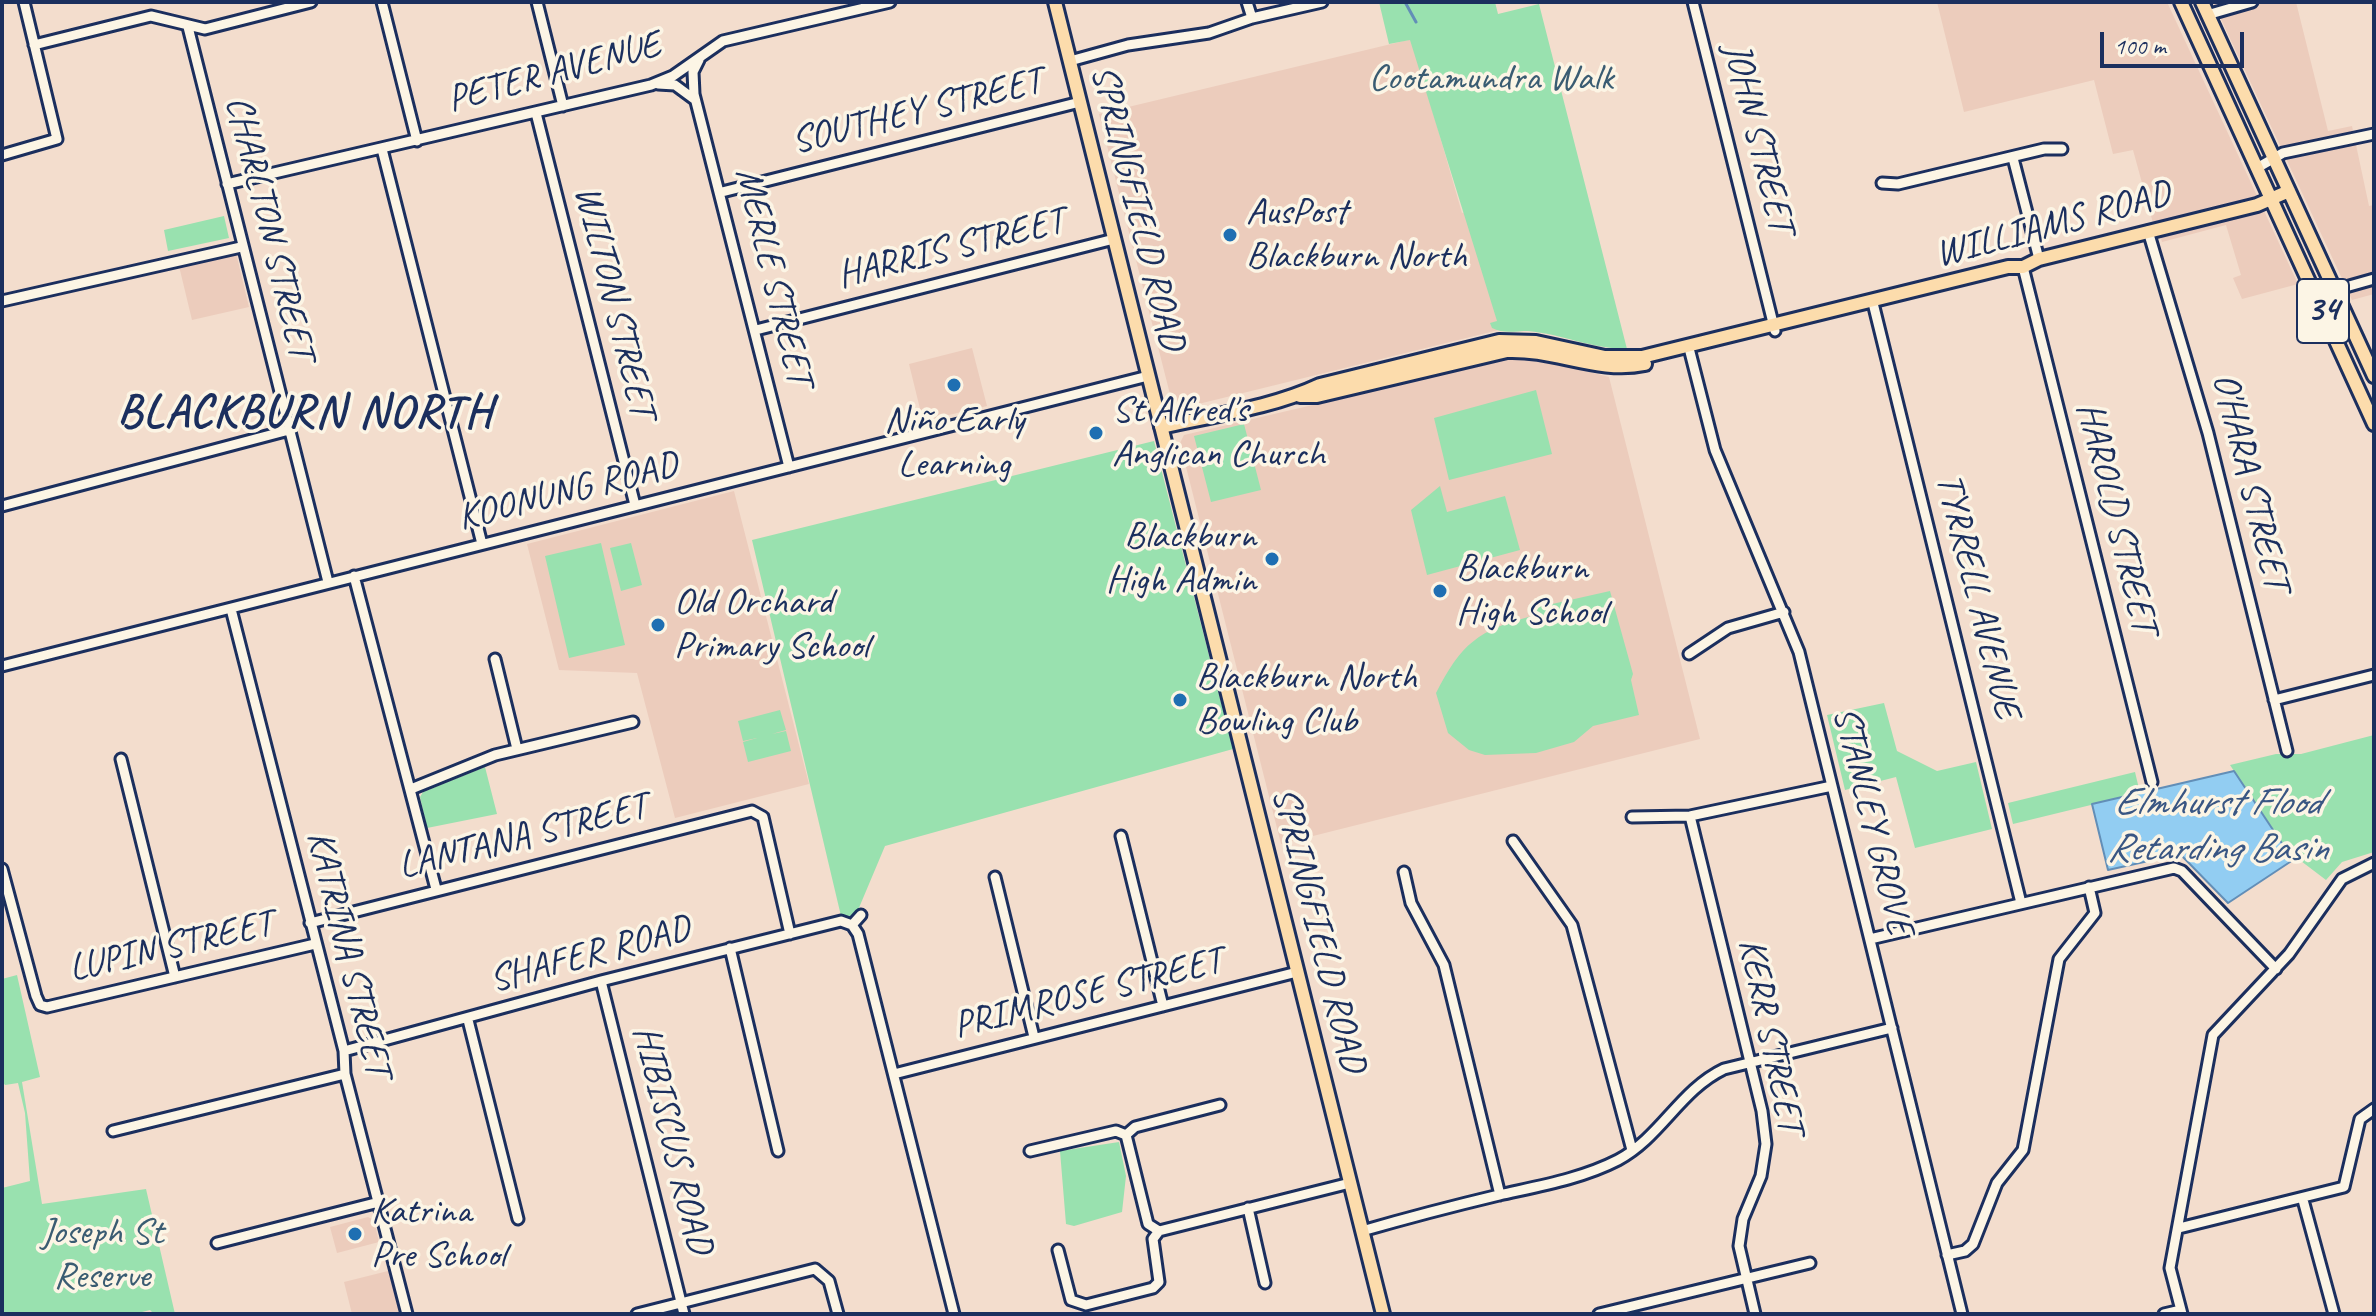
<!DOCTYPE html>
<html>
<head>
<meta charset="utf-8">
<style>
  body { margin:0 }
  #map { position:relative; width:2376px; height:1316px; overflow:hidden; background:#f3ddcd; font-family:Caveat,sans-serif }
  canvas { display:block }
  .frame { position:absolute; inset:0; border:4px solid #1b2f5e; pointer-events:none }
  .scale { position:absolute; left:2100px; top:32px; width:144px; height:36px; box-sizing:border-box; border:4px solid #1b2f5e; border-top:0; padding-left:10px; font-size:24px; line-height:28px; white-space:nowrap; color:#1b2f5e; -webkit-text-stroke:6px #fcf5e5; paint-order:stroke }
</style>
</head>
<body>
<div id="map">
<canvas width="2376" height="1316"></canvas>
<div class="frame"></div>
<div class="scale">100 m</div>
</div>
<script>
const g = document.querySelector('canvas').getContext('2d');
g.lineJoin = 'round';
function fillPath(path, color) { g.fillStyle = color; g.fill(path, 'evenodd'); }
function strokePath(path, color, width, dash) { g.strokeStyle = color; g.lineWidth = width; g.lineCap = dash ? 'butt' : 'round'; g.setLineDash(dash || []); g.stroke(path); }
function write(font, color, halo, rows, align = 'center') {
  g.font = font + ' Caveat,sans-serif'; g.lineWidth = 7; g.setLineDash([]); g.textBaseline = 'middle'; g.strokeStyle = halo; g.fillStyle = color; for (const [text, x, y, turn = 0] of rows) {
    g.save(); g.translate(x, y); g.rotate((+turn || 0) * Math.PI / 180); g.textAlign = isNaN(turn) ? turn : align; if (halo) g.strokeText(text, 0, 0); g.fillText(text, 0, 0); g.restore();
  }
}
fillPath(new Path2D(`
  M1937,2h230l131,282 -56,15 -9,-21 8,-3 -15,-50 -64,17 -6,-19h-3l-20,-73 -20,4 -19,-74 -130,32z
  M2213,2h83l32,129 24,-5 17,80 5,-1v89l-22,6z
  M1412,39l50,174 4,-1 37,117 -329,81 -75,-296z
  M236,253l13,54 -57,13 -13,-54z
  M972,348l15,58 -64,15 -14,-57z
  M1510,359l33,1 66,17 91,362 -419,105 -101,-401 4,-8z
  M734,491l75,293 -134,34 -38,-145 -78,-3 -32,-126z
  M368,1217l6,3 5,22 -42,11 -7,-26z
  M392,1270l11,44h-51l-8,-32z`), '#ecccbc');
fillPath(new Path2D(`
  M1379,2h116l3,12 41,-10 88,345c-35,0 -65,-15 -99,-18 -13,0 -25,3 -36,-3l-2,-5 7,-2 -87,-281 -21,4z
  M224,216l5,22 -61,13 -4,-21z
  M1536,390l16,64 -103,26 -15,-62z
  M1244,424l17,66 -50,12 -17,-66z
  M1154,441l79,308 -348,97 -32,76 -12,-6 -89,-376z
  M1440,486l7,26 58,-16 15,54 -93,25 -16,-65z
  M601,543l24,102 -56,13 -24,-102z
  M631,543l11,42 -21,6 -11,-43z
  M1610,591l23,83 -2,6 8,35 -46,11 -19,16 -38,11 -51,2 -16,-5 -21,-17 -12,-40c25,-49 42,-63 96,-77l-2,-7z
  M1884,703l13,48 40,20 39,-9 16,67 -77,19 -19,-71 -51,13 -18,-75z
  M780,710l6,20 -14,4 14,-3 5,20 -43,11 -5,-20 14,-4 -14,3 -5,-20z
  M2374,735v117l-32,10 -16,18 -29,-22 -4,2 -63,-95 46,-11h25z
  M485,767l12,47 -70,14 -7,-31 3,-5z
  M2135,772l5,21 -127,31 -5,-21z
  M17,975l23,102 -18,5 20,122 104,-15 29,125h-21l-4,-4 -16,4h-132v-126l28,-7 -5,-68 -7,-30 -13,2 -3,-4v-102z
  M1119,1142l7,34 -4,36 -48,14 -8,-2 -6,-73z`), '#99e1af');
const water = new Path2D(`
  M2234,771l59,89 -65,43 -48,-49 -72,16 -16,-66z`);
fillPath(water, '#92cdf2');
strokePath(water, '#628eb7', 2);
strokePath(new Path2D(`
  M1405,2l11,20`), '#628eb7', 3);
const minor = new Path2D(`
  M382,2l35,139
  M537,2l26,104
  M1247,2l5,16
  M1693,2l82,329
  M2207,15l45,-13
  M188,27l140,555
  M34,45l117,-29 54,13 106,-27
  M699,60l-6,12 1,22 95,373
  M1070,61l58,-16 81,-12 43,-15 70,-16
  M658,84l17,1 19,14
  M536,113l99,392
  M382,149l100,395
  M2,155l55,-16 -33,-137
  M2013,158l26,101
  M2257,168l26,-15 91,-19
  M1882,183l16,1 146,-35h18
  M227,184l424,-99 22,-9 50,-35 167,-39
  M722,192l358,-90
  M2148,231l60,202 79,318
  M2023,267l129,515
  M2335,290l39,-11
  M2,301l239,-54
  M1873,303l148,600
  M756,330l358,-91
  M1690,352l25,98 84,202 163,662
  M2,506l287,-76
  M354,576l82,313
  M231,609l113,442 1,23 62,240
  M1689,654l39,-26 56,-16
  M495,659l22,90
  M2,666l1146,-290
  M2274,700l100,-25
  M121,759l54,218
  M411,789l84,-34 138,-33
  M1690,816l72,295 4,33 -5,32 -18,43 -4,27 16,68
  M1632,817l58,-1 142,-30
  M1121,836l42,170
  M1513,841l59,84 60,225
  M2,869l34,127 4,9 7,2 268,-63
  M1404,872l7,31 33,62 56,230
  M995,877l39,160
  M310,923l442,-112 11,6 27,117
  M852,925l9,-10
  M1870,939l304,-71 8,3 94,98
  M730,948l48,203
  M601,981l83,333
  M468,1020l50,199
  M344,1051l257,-70 240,-60 11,4 6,9 96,380
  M894,1074l403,-102
  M113,1131l232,-57
  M1126,1135l22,89 11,7 191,-48
  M1030,1151l86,-20 10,4 9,-8 85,-22
  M2303,1200l31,114
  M1248,1208l17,75
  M2179,1228l165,-41 16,-68 14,-10
  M1362,1231c45,-13 91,-25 137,-36 40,-9 82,-16 119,-35 43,-23 62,-70 106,-91l168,-41
  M217,1243l162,-41
  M1058,1250l13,50 15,5 67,-17 6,-6 -6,-43 6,-8
  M1947,1255l18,-4 8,-7 24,-61 26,-33 36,-191 36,-46 -6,-26
  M637,1314l178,-45 14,12 9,33
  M1599,1314l211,-51
  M2164,1314l17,-4
  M2182,1314l-12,-46 43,-233 76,-81 53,-75 32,-16`);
const major = new Path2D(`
  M1055,2l328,1312
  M2181,2l193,422
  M2202,2l172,374
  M1300,396h17l190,-45c48,-2 91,23 138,13
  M1161,427c53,-12 110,-19 159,-42l179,-44 37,1 69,15h37l366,-90h15l16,-8 218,-54 32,-14`);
strokePath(minor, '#1b2f5e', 15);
strokePath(major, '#1b2f5e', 18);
strokePath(minor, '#fcf5e5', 9);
strokePath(major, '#fcdcac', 12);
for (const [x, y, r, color] of [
  [1230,235,8,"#1f6fb2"],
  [954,385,8,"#1f6fb2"],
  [1096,433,8,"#1f6fb2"],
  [1272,559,8,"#1f6fb2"],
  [1440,591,8,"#1f6fb2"],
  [658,625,8,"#1f6fb2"],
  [1180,700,8,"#1f6fb2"],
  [355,1234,8,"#1f6fb2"]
]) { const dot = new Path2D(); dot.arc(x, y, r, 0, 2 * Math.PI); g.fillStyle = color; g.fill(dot); strokePath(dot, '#fcf5e5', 3); }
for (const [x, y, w] of [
  [2323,311,52]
]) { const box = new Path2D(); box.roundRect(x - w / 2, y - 32, w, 64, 6); g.fillStyle = '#fcf5e5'; g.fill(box); strokePath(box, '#1b2f5e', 2); }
write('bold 36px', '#1b2f5e', null, [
  ["34",2323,311]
]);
write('38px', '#1b2f5e', '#fcf5e5', [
  ["PETER AVENUE",554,73,-15],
  ["SOUTHEY STREET",917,112,-14],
  ["JOHN STREET",1758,138,76],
  ["SPRINGFIELD ROAD",1137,208,76],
  ["WILLIAMS ROAD",2053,225,-15],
  ["CHARLTON STREET",269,228,76],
  ["HARRIS STREET",951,249,-14],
  ["MERLE STREET",773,277,76],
  ["WILTON STREET",614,302,76],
  ["O'HARA STREET",2250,482,76],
  ["KOONUNG ROAD",568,492,-14],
  ["HAROLD STREET",2116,518,76],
  ["TYRRELL AVENUE",1977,596,76],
  ["STANLEY GROVE",1872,821,76],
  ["LANTANA STREET",523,837,-14],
  ["SPRINGFIELD ROAD",1318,930,76],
  ["LUPIN STREET",171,947,-13],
  ["KATRINA STREET",348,954,76],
  ["SHAFER ROAD",590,955,-15],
  ["PRIMROSE STREET",1088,994,-14],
  ["KERR STREET",1770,1036,78],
  ["HIBISCUS ROAD",672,1140,76]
]);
write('38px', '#3a5c72', '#fcf5e5', [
  ["Cootamundra Walk",1491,79],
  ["Joseph St",102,1233],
  ["Reserve",102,1277]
]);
write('38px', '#1b2f5e', '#fcf5e5', [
  ["AusPost",1246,213],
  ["Blackburn North",1246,257],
  ["St Alfred's",1112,411],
  ["Anglican Church",1112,455],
  ["Niño Early",954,421,"center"],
  ["Learning",954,465,"center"],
  ["Blackburn",1256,537,"right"],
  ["High Admin",1256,581,"right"],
  ["Blackburn",1456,569],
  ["High School",1456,613],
  ["Old Orchard",674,603],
  ["Primary School",674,647],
  ["Blackburn North",1196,678],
  ["Bowling Club",1196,722],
  ["Katrina",371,1212],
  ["Pre School",371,1256]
], 'left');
write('italic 40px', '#395683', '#fcf5e5', [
  ["Elmhurst Flood",2217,804],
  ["Retarding Basin",2217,850]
]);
g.letterSpacing = '2px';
write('bold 46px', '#1b2f5e', '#fcf5e5', [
  ["BLACKBURN NORTH",305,414]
]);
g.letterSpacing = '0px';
</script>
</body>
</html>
